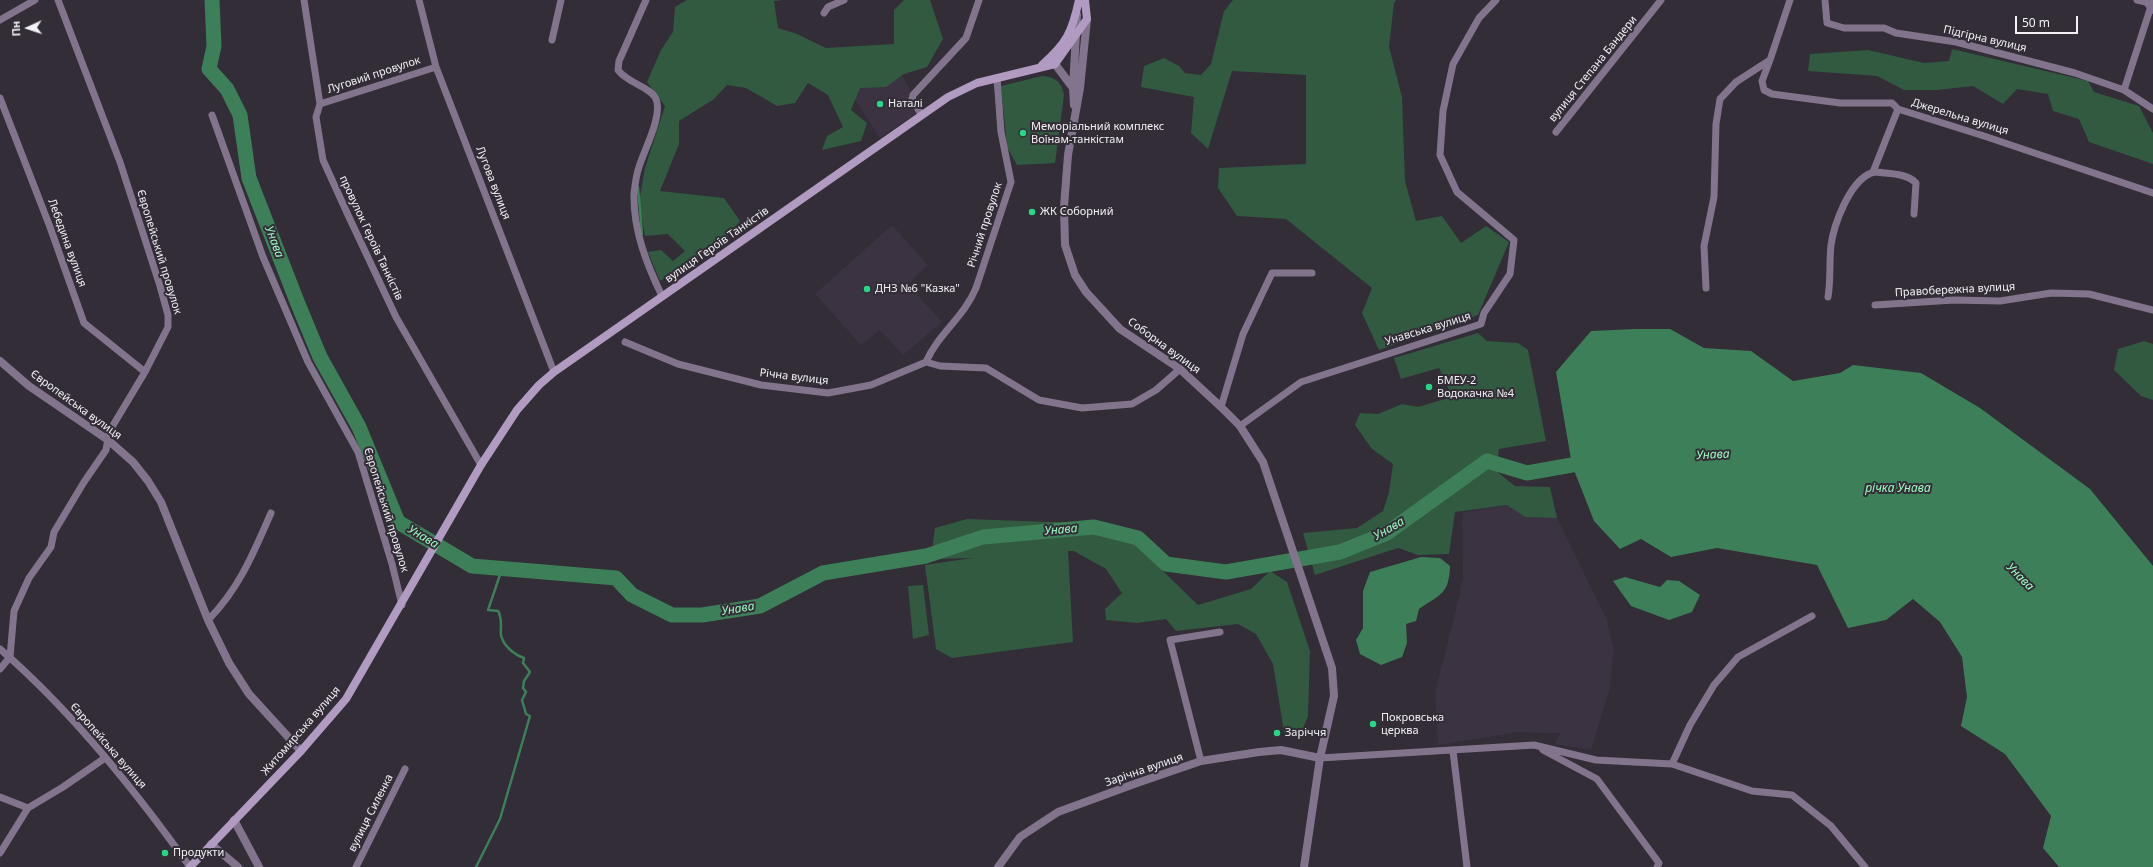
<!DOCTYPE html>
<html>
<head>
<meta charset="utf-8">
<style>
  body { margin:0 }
  #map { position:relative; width:2153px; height:867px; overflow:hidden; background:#322d36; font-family:"Noto Sans",sans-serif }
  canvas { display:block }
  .north { position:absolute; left:8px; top:8px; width:40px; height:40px; -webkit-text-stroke:3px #322d36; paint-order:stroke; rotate:267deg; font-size:11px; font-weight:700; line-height:16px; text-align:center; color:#f3f0f6 }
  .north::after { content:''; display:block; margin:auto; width:14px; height:18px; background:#f3f0f6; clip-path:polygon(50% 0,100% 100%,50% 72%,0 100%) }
  .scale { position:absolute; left:2015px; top:16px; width:63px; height:18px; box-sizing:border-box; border:2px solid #f3f0f6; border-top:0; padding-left:5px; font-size:12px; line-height:14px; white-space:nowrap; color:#f3f0f6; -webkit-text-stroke:3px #322d36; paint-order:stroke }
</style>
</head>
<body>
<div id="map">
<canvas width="2153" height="867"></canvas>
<div class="north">Пн</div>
<div class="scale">50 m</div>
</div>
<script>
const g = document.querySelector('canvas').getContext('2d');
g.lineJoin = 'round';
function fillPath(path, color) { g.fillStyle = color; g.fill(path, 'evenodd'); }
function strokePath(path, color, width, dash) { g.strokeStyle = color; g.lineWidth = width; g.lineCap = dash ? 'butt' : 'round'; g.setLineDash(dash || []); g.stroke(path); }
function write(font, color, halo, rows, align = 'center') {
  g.font = font + ' "Noto Sans",sans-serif'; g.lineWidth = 4; g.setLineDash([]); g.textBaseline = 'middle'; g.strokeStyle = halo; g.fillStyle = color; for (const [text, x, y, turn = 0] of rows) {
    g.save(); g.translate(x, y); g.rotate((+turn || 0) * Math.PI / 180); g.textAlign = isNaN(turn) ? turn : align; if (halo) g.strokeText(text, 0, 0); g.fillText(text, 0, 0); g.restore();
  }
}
fillPath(new Path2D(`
  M897,67l25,43 -42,28 -30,-46z
  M892,225l36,40 -20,19 34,38 -39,33 -23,-25 -19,15 -46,-51z
  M1508,505l17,12 32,1 49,100 8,31 -5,42 -18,59 -36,-6 5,-11h-16l-26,-1 -80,13 -3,-52 23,-91 5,-26 -1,-63z`), '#3c3342');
fillPath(new Path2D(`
  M687,0h96l-9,1 4,27 19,6 29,14 68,-4v-34l10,-10h26l13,39 -16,28 -23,7 -18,13 -26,1 -9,22 16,13 -6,18 -39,9 5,-14 16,-9 -15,-32 -20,-12 -13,20 -18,3 -31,-18 -19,-3 -13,14 -35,22v23l-19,47 64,7 16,23 -16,19 -64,41 -12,-29 13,-2 12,11 12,-10 -17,-17 -23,2 -6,-34 6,-34 20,-62 -18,-24 14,-32 12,-18 2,-25z
  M1233,0h163l-2,3 -5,44 13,50 3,84 11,40 26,-5 19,27 25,-17 23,16 -31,73 -99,35 -17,-37 10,-25 -86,-69 -49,-3 -19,-28 1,-20 87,-4v-89l-74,-4 -24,78 -17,-16 3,-36 -53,-10 3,-21 20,-8 15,8 6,7 16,2 10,-11 13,-53z
  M1952,49l136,32 6,11 45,14 14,27v31l-64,-22 -10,-23 -26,-8 -5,-17 -31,-5 -14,15 -30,-18 -36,4h-33l-27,-14 -69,-5 2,-17 58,-4 56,13 25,-2z
  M1042,76c13,1 20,6 22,19l-9,68 -38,2 -10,-18 -6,-61z
  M1478,333l9,8 31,2 10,7 18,91 -47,8 -3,22 19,15 35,1 7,31 -32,-1 -18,-12 -52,7 -6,42 -31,1 -20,-7 -83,27 -12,-42 54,-5 26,-17 6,-19 4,-28 -21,-15 -17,-24 5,-12 18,1 24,-10 16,3 34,-10 -13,-29 -38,11 -7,-21z
  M2144,341l9,3v56l-12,-4 -27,-26 4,-21z
  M967,519l113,4 56,22 62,60 53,-16 19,-18 17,11 23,69 -2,65 -8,20 -15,2 -12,-74 -17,-30 -18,-10 -62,7 -10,-12 -29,4 -31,-3 -1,-11 17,-16 -16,-24 -32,-18h-6l5,91 -121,16 -16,-9 -11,-84 47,-7 -37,1 -2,-16 2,-15z
  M923,585l6,50 -16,4 -5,-53z`), '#315a41');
fillPath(new Path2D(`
  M1635,329h35l34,19 47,3 42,30 47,-8 13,-8 68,8 59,35 110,81 63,77v301h-94l-16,-19 8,-32 -46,-62 -44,-28 6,-29 -5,-40 -22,-35 -27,-23 -27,21 -38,8 -31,-63 -100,-17 -46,9 -30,-18 -21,10 -26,-28 -22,-56 -16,-93 35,-41z
  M1421,557l19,1 10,8c-1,28 -9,28 -31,43l-3,12 -10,3 1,19 -5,14 -21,8 -21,-11 -4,-14 7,-12v-37l7,-19z
  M1625,577l35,10 7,-7 12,1 21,14 -8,17 -23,8 -38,-14 -18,-25z`), '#3d7f58');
strokePath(new Path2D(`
  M638,187l4,47
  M476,867l24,-48 30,-103 -4,-2 -4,-14 4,-8 -3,-4 1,-7 6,-9 -7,-9 1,-5c-9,-3 -21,-12 -23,-23 -1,-8 2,-16 -3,-24l-10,-1 14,-41`), '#3d7f58', 2.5);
strokePath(new Path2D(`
  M212,0l2,46 -5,23 18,20 13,26 9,63 49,126 22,53 39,70 39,95 74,44 144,12 16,17 40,20h30l58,-9 63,-33 103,-17 57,-19 111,-10 44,11 28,26 60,8 114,-20 47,-19 100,-72 40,12 45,-8 20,-2`), '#3d7f58', 15);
strokePath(new Path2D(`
  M304,0l16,104 -4,13 7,43 25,55 48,102 85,148
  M419,0l17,67 118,305
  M646,0l-27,61 -1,9c9,13 33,17 38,29 7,17 -12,51 -17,68 -3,8 -4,18 -5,27 -1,36 13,71 28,102
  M1825,0l2,23 17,5h40l12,5 60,9 119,31 49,17 29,19
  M2137,0l9,2 7,8
  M824,13l4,-6 16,-7
  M0,20l35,-20
  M552,40l9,-40
  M1770,60l-8,21 2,9 8,4 68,9h52l6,6 86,27 169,57
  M2124,90l29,-90
  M0,98l50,129 34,96 61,49
  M320,104l116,-37
  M921,114l-9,-15 1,-4 53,-57 13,-38
  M212,115l51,142 45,105 50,90 34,112 10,41
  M1556,132l105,-132
  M1873,172l25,-63
  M1706,288l-2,-42 10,-49 2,-73 4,-25 16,-17 34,-22 20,-60
  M1828,297c3,-17 1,-34 3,-52 3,-21 18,-61 38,-71 5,-3 10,-2 15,-1 11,1 25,2 32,10l-2,31
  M1875,305l79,-5 46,1 51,-8 38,1 64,16
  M625,342l53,22 83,21 67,8 43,-8 55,-23 14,4 46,2 53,32 43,8 50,-4 24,-14 24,-21
  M926,362c12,-28 38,-45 50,-74l35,-106 -10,-50 -4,-54
  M1221,407l22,-73 29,-61h40
  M1240,426l61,-44 180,-58 3,-11 26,-39 4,-34 -57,-48 -17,-37 3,-44 10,-47 26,-46 17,-18
  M208,620c31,-31 46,-68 63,-107
  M0,649c72,62 135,141 190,218
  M0,669l10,-12 4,-46 15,-33 22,-31 3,-15 30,-50 22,-32 3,-18 36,-60 23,-45v-12l-8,-29 -40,-124 -62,-162
  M1543,750l54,29 62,84 -2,4
  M1453,751l14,116
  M1320,758l214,-13 62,15 76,4 80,27 40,4 39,31 34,41
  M1201,761l-31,-121 50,-8
  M1672,764l18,-39 24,-40 24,-28 74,-41
  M0,797l28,11
  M0,853l28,-45 35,-21 42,-29
  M356,867l49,-98`), '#82748d', 7);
strokePath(new Path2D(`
  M1087,19l-7,69 -12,67 -4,52 1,38 10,30 11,17 34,37 60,40 41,38 19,19 23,36 69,206 2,28 -14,62 -16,109
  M1055,64l18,24
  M1074,105l-1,-17 4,-73
  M0,361l29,25 79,54 25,22 15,19 13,21 47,118 21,43 20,31 52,57
  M234,820l25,47
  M211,844l27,23
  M998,867l22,-30 38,-25 79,-29 64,-22 58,-9 22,-2 39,8`), '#82748d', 8);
strokePath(new Path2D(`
  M1042,65c25,-22 30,-33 37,-65
  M190,867l111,-116 45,-52 135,-234 36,-55 22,-25 15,-13 394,-275 29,-14 78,-19 32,-45 -2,-19`), '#b29bc2', 8);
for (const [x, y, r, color] of [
  [880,104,4,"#28d885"],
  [1023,133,4,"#28d885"],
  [1032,212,4,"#28d885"],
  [867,289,4,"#28d885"],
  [1429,387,4,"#28d885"],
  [1373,724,4,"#28d885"],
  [1277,733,4,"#28d885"],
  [165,853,4,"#28d885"]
]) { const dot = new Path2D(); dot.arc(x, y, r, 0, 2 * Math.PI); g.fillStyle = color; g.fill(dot); strokePath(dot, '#322d36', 1.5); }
write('11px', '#f3f0f6', '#322d36', [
  ["Підгірна вулиця",1985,39,13],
  ["вулиця Степана Бандери",1593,69,-51],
  ["Луговий провулок",374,75,-18],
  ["Джерельна вулиця",1960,117,17],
  ["Лугова вулиця",493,183,69],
  ["Річний провулок",985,225,-72],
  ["провулок Героїв Танкістів",371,238,65],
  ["Лебедина вулиця",67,243,70],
  ["вулиця Героїв Танкістів",717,245,-35],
  ["Європейський провулок",159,252,73],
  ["Правобережна вулиця",1955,290,-3],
  ["Унавська вулиця",1428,329,-17],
  ["Соборна вулиця",1164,346,36],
  ["Річна вулиця",794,377,7],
  ["Європейська вулиця",76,405,36],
  ["Європейський провулок",386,510,73],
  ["Житомирська вулиця",301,731,-49],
  ["Європейська вулиця",108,746,49],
  ["Зарічна вулиця",1144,770,-19],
  ["вулиця Силенка",371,813,-63]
]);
write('11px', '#f3f0f6', '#322d36', [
  ["Наталі",888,104],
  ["Меморіальний комплекс",1031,127],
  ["Воїнам-танкістам",1031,140],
  ["ЖК Соборний",1040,212],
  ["ДНЗ №6 \"Казка\"",875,289],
  ["БМЕУ-2",1437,381],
  ["Водокачка №4",1437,394],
  ["Покровська",1381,718],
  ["церква",1381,731],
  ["Заріччя",1285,733],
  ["Продукти",173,853]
], 'left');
write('italic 12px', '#9dfbc1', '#322d36', [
  ["Унава",274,242,69],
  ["Унава",1713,455,-3],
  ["річка Унава",1898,489],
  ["Унава",1389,529,-30],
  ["Унава",1061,530,-5],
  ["Унава",423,537,31],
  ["Унава",2020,577,45],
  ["Унава",738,609,-9]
]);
</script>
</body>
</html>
